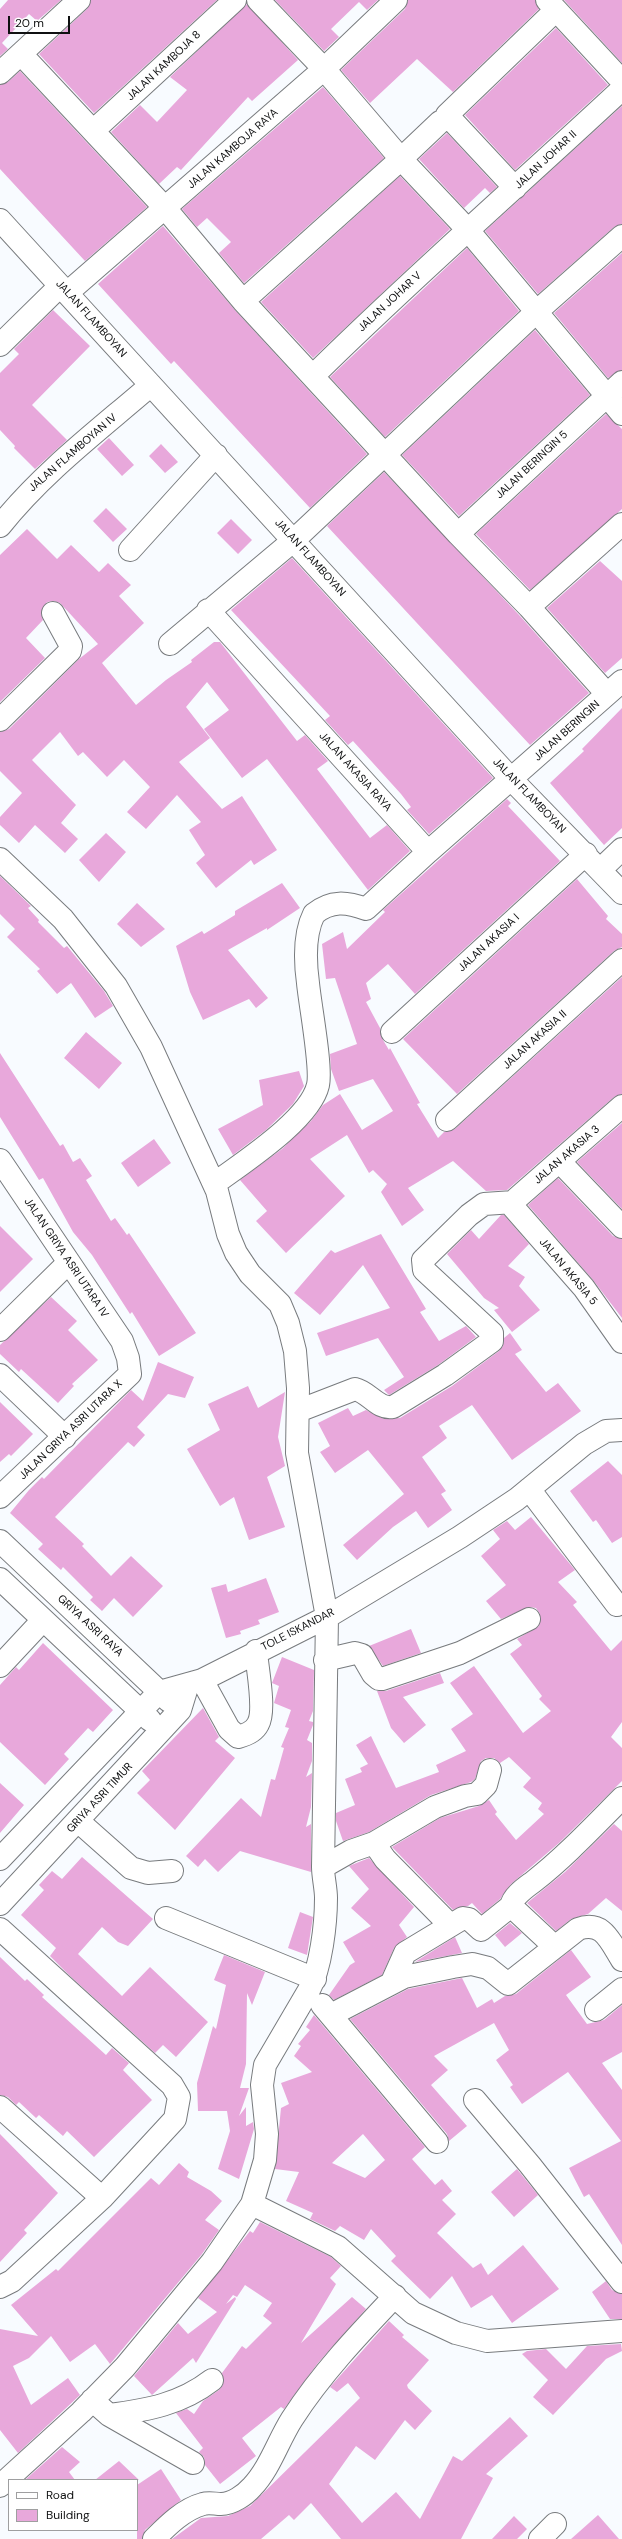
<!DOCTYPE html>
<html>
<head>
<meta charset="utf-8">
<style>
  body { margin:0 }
  #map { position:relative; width:622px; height:2539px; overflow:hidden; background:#f8fbff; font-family:"DM Sans",sans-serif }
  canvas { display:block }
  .legend { position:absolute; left:8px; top:2479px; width:130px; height:52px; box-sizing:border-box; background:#fff; border:1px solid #9f9fa0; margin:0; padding:5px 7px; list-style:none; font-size:12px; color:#0f1011 }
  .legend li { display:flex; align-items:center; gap:8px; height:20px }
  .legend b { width:20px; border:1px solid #9f9fa0 }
  .scale { position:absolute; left:8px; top:16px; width:62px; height:18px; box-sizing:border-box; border:2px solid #0f1011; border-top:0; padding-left:5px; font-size:12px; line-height:14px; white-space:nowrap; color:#0f1011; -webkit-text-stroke:3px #fff; paint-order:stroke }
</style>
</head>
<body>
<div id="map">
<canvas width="622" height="2539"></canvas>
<ul class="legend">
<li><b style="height:5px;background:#fff"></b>Road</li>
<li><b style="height:11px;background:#e8a8db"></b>Building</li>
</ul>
<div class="scale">20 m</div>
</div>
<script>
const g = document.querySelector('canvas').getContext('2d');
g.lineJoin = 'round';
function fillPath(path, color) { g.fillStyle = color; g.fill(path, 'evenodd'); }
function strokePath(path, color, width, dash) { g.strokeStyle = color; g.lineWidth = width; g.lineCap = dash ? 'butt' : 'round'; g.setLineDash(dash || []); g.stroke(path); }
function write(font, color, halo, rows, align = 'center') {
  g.font = font + ' "DM Sans",sans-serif'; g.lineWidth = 3.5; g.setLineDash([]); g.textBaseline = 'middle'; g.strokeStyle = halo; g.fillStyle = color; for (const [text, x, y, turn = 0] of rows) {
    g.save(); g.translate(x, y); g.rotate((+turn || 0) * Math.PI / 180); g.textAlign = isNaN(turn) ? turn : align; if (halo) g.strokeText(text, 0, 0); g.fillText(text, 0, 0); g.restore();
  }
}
fillPath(new Path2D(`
  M8,0h53l-24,21 -8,-7 -27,29 6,6 -8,7v-47z
  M91,0h126l-123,113 -55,-59 48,-45z
  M275,0h103l-11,10 -8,-8 -28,27 8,8 -15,14z
  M408,0h127l4,9 -86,83 -36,-33 -47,44 -29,-33 64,-61z
  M564,0h58v63z
  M247,4l51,56 -46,41 -4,-4 -67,73 -4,-3 -18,17 -48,-52 29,-27 17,17 30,-32 -17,-13z
  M556,28l52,57 -93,85 -50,-55z
  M20,71l127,136 -62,54 -85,-92v-84l8,-3z
  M323,87l61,71 -140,125 -25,-30 12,-11 -24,-24 -10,9 -15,-18z
  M622,106v118l-8,3 -76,67 -53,-63z
  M447,133l50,54 -7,6 -5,-5 -21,20 -45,-49z
  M400,176l50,53 -137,129 -52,-56z
  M163,226l71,83 133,145 -57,54 -136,-147 -3,3 -73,-80z
  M467,248l52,63 -134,126 -55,-60z
  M622,253v117l-14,8 -54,-65z
  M53,310l37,36 -58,59 35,35 -32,29 -21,-21 1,-2 -15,-16v-57l19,-19 -5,-5z
  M535,330l55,65 -131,121 -57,-61z
  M606,414l16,15v80l-92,81 -54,-56z
  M109,438l25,27 -12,11 -25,-27z
  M161,444l17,18 -13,11 -16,-17z
  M384,472l136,144 69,77 -59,52 -203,-219z
  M106,508l21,21 -14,13 -20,-21z
  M231,519l21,21 -14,14 -21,-21z
  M27,529l30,30 14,-14 28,27 9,-9 23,22 -12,11 25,27 -42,40 34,42 30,-25 26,-18 -1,-2 23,-18h6l77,99 8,-6 23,26 -11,8 53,69 17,-13 23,26 -42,39 -101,-131 -25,19 -38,-49 25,-19 -22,-28 -21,25 24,31 -31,24 43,47 20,-13 35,54 -23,15 -3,-5 -35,28 -20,-25 9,-8 -16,-25 12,-8 -24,-27 -31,34 -19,-17 23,-25 -26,-27 -17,17 -24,-25 -5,4 -18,-24 -28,28 44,45 -15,18 17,16 -13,14 -30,-28 -16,18 -19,-18v-8l22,-24 -22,-22v-39l9,-3 70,-70 19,-15 -38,-41 -6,-2 -7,1 -6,10 2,8 -17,18 19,20 -45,44v-147z
  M292,558l201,220 -64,56 -22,-24 4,-3 -10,-13 -48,-53 -5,4 -23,-25 5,-4 -99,-106z
  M600,561l22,20v77l-17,15 -58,-65z
  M622,708v120l-18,17 -54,-62 34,-32 -2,-2z
  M507,799l4,4 -3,3 52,55 -145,133 -27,-30 -22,19 5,16 -5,3 14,26 3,12 6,10 1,-2 30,55 -3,1 21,34 6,-6 11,-3 167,-152v117l-8,3 -107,93 -21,1 -33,-30 -45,27 16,22 -22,16 -21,-34 6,-8 -14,-14 -4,3 -22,-38 -37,24 35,37 -59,57 -30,-32 11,-10 -27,-31 42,-31 29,-28 12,-16 17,-11 22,36 31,-19 -20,-32 -34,12 -8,-22 -1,-15 27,-10 -22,-66 -9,1 -4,-35 21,-12 4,17 38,-37 -2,-2z
  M106,833l20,19 -27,30 -20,-22z
  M0,876l31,30 -3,2 11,12 -1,2 26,26 3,-2 37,45 9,15 -18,12 -24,-35 -14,11 -20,-23 3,-2 -33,-32 8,-8 -15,-15z
  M577,879l31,37 -2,3 16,15v13l-8,4 -157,143 -54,-55z
  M282,883l18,25 -33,22v-2l-39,22 40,48 -12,10 -7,-9 -46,21 -13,-28 -14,-46 26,-15 2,3 31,-19v-4z
  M137,903l28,26 -24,18 -24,-23z
  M86,1032l36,31 -23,26 -35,-31z
  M0,1053l60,93 3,-2 10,18 7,-4 12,18 -6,4 25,41 4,-3 12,17 2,-2 67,100 -37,23 -27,-44 -2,2 -38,-59 -19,-23 -30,-54 -4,2 -39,-63z
  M299,1071l5,15 -11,18 -27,26 -33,25 -15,-26 45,-24 -4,-25z
  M622,1123v86l-45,-47z
  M154,1139l17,24 -33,24 -17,-24z
  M558,1178l55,58 9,3v79l-29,-38 -65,-75z
  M501,1215h3l25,29 -21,22 17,11 -6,9 21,24 -28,22 -18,-22 5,-2 -15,-10 -37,-44 24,-24 8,9z
  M0,1226l33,33 -33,33z
  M381,1234l45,75 -6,3 19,29 27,-15 10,11 -38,28 -49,30 -5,-5 20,-13 -26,-39 -52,18 -9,-23 73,-25 -27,-43 -43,50 -26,-22 37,-43 4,3z
  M51,1297l26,24 -9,9 30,30 -26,24 2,2 -16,17 -37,-34 -2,3 -19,-18v-9z
  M510,1333l12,17 -7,4 31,38 12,-9 23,28 -69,49 -40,-55 -33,21 8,12 -25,19 24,34 -5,3 11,16 -24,18 -12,-17 -23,16 -36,33 -14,-15 61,-51 -36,-44 -33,23 -15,-21 10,-6 -12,-23 30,-15 5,8 13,-6 18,9 16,-1 52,-32 47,-35 4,-5 1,-8z
  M158,1362l36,15 -9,21 -17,-4 -31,33 8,8 -11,12 -6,-5 -73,75 29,27 -2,2 29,30 20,-20 32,30 -30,31 -19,-19 -12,13 -12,-11 3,-3 -30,-30 -2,3 -23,-21 5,-5 -33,-31 19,-23 13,-13 2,2 87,-89 12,11z
  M248,1386l10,22 27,-16 -7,45 7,29 -18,11 18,50 -36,13 -15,-43 -14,9 -33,-57 33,-19 -12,-26z
  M0,1402l33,32 -22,22 -2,-2 -9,8z
  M608,1461l14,14v62l-10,6 -16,-23 -3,2 -23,-31z
  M531,1517l44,53 -17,12 19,20 -4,3 38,46 11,-11v82l-11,15 11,11v33l-63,62 -48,41 -11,15 -18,15 -10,-11 -4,3 -15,4 -61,-63 48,-29 39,-12 10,-6 8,12 -2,2 21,26 28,-26 -6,-5 4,-6 -19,-16 8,-9 -22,-21 -9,6 -6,-5h-8l-5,3 -6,18 -4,3 -40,13 -62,37 -26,9 -7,-20v-8l19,-8 -10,-26 17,-7 -2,-4 8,-4 -12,-19 15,-9 25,52 43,-16 -3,-7 30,-14 -15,-22 22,-15 -23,-31 24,-17 49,67 28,-22 -12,-12 3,-3 -32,-42 12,-9 -5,-6 22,-13 1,-12 -4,-6 -7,-1 -28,12 -15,-18 20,-16 -25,-29 19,-17 -7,-9 14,-9 8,9z
  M266,1578l13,34 -21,8 2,4 -20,7 1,3 -15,4 -15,-50 15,-4 2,8z
  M411,1629l10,24 -38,13 -14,-20z
  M43,1643l70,67 -20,22 -5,-4 -24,26 5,5 -24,26 -45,-43v-57l16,-18 3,3z
  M282,1657l32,13 -1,41 -4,10 4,1v3l-6,15 5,3v18l-6,16 6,-4 -1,34 -5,20 5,-3v48l-71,-21 -22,21 -13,-13 -7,8 -12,-11 55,-58 20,19 10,-38 4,1 9,-32 -3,-1 8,-19 -4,-1 6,-17 -17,-7 5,-17 -7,-3z
  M440,1673l4,10 -41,14 23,28 -22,18 -13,-15 -14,-37h9z
  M203,1708l16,29 -4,4 20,17 -60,72 -38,-37 13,-13 -8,-9z
  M0,1783l24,22 -24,28z
  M614,1824l8,7v80l-16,-13 -18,16 -17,5 -15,12 -29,-28 38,-31z
  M82,1857l71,62 -25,27 -10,-4 -16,-15 -24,27 44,42 28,-29 58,55 -32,35 -13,-12 -8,8 -85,-77 -20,-20 6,-8 -35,-33 23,-25 -5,-5 13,-14 10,8z
  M369,1858l45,49 -15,18 8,12 -13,11 -12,27 -48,25 -5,-5 21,-30 5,-3 -12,-20 28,-16 -20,-18 18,-19 -20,-23z
  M300,1912l13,5 -6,38 -19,-7z
  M510,1923l12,10 -17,14 -10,-12z
  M455,1937l7,16 -47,9z
  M571,1950l20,27 -25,18 21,29 17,-4 18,-15v47l-20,11 20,27v155l-33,-51 -5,3 -15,-29 52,-27 -53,-69 -46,32 -12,-17 3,-2 -17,-25 13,-10 -15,-27 -60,33 14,14 -17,15 36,41 -18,15 -2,-7 -97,-115 58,-30 54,-11 15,30 15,-9 2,4 11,-7 11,-2z
  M224,1955l41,17 -13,33 -5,-12 -1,71 -6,24h9l-10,28 7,-9v19l7,-4 1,7 -15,50 -21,-10 12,-38 -3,-20h-29l-1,-28 16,-57 3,3 10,-44 -12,-5z
  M0,1957l25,24 2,-2 17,16 -2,2 64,58 6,-7 17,15 -6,7 29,30 -58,57 -27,-26 -4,5 -24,-21 -3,3 -17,-16 -3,3 -8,-8 -8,-2z
  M314,2015l111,132 -13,12 23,26 7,-6 10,12 -10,9 14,14 -19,19 36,35 8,-5 7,12 35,-30 36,44 -47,34 -20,-28 -21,13 -19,-32 -22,23 -39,-38 5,-5 -25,-27 -7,11 -24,-14 -5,5 -25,-12 3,-6 -27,-12 13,-29 -24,-3 6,-61 8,-4 -8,-21 31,-11 -18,-16 7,-10 -3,-2 12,-14 -4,-3zM363,2134l22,26 -20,18 -33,-15z
  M0,2134l58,59 -34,37 3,3 -27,29z
  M179,2163l10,9 -2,5 24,14 11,10 -17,19 14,10 -17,24 -92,110 -15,-20 -25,18 -19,-26 -22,22 -16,8 18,39 37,-27 12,17 -62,58 -18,-23v-101l38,7 -27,-31 45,-36 2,2 93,-93 8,7z
  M517,2169l21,26 -24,22 -23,-25z
  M260,2222l71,35 10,9 -11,12 6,6 -35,59 51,-46 14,12 -48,54 -34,46 -3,-2 -39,31 14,18 -36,28 -15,-19 -1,-8 -5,-5 4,-4 -27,-35 11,-4 7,5 9,-13 16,-11 4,-5 -1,-12 20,-27 4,3 26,-26 -9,-7 9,-13 -27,-18 -8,12 -4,-2 -7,9 9,-7 1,2 -40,64 -3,-5 -41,37 -18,-19 44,-53 10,11 29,-22 -19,-14 52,-67 3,2z
  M606,2281l6,9 10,4v25h-12l-18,-27z
  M389,2321l15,14 -2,2 27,23 -22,25 1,3 24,23 -17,19 -10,-10 -30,40 -19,-14 -27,38 33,39 34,-31 24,27 33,-63 9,5 48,-44 18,19 -42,38 7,4 -32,61h-120l-30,-36 -17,17 -5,-5 -28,24h-89l29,-21 27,-2 22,-10 110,-108 -12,-15 -11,9 -7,-5z
  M621,2344l1,7 -16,8 -53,56 -20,-18 15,-17 -26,-26 5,-3 19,-2 20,20 21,-23z
  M62,2447l18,15 -11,10 6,8h-50z
  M119,2461l20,19h-44z
  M161,2469l20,31 -36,30 -3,9h-5v-54z
  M598,2515l21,24h-48z
  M514,2516l13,13 -10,10h-25z`), '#e8a8db');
const minor = new Path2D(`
  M258,0l66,69 77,90 66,70 155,185
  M547,0l75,81
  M21,54l144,154 78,93 215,233 71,73 78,87
  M0,73l79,-73
  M93,131l142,-131
  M515,188l-68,-73 109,-105
  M0,220l512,560 110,113
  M67,293l257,-224 72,-69
  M243,301l158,-142 39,-37
  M0,345l60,-59
  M313,376c100,-99 206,-191 309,-287
  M0,526c43,-54 99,-96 151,-141
  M458,534l164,-152
  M130,550l86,-95
  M529,607l93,-83
  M208,610l220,242 194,-171
  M170,644l124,-104 241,-227 87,-77
  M0,720l70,-69 1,-5 -18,-33
  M0,859l63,60 53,67 35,61 66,144 11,43 8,19 14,21 30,30 8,19 7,28 3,37 -1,65 30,164 -4,250c0,10 3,21 3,31 0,26 -5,69 -17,92l-44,75 -3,20 5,49 -2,26 -13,44 -40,58 -87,105 -44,45 -81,74
  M600,870l22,-21
  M392,1032l194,-178
  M622,1106l-106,93 -3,8 71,81 38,54
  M447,1120l175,-160
  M0,1160l122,181 6,17 2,16 -130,123
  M560,1162l62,65
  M214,1184c28,-21 96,-64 104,-99 4,-18 -8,-80 -10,-102 -3,-22 -4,-49 6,-69 17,-14 33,-12 52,-5l62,-57
  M0,1330l68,-67
  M0,1375l65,62
  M298,1411l57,-22c14,3 23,21 38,18l52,-32 47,-34v-8l-68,-63 -1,-10 46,-45 15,-11 30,-2
  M529,1489l88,116
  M0,1541l169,160
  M0,1579l150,141
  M325,1660l30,-7 7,2 11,19 6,5h3l78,-26 69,-34
  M0,1666l43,-46
  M202,1680l27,49 9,8c8,-2 16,-5 20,-13 8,-14 -1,-56 -2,-73
  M78,1821l53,47 17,5 24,-2
  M374,1843l11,16 65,66
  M0,1859l159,-167 43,-12 125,-63 133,-80 57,-38 67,-55 22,-13 16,-1
  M323,1867l28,-16 23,-8 61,-36 30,-11 12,-2 9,-9 4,-15
  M0,1904l180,-194 8,-26
  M511,1906c2,-10 14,-18 22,-24 32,-25 60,-55 89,-84
  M166,1918l149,61
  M0,1929l172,156 7,12 -4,22 -73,79
  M392,1982l13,-29 58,-35 6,1 12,11 30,-24 44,41
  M322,2005l115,137
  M596,2010l26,-21
  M331,2015l73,-38 49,-10 19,-3 16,4 20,16 70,-55c25,-9 32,12 44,31
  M475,2100l55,65 92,117
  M0,2107l102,91 -90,83 -12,6
  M252,2204l86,43 75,66 43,20 31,8 135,-10
  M92,2400l17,15 84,48
  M109,2415c39,-5 72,-11 103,-35
  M154,2539c14,-14 30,-30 49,-35 6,-2 12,0 18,0 11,0 24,-9 31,-17 18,-19 26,-46 40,-68 29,-45 66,-84 103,-123
  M540,2539l15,-15`);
strokePath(minor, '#787b7e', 24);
strokePath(minor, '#fff', 22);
write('11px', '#0f1011', '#fff', [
  ["JALAN KAMBOJA 8",164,66,-43],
  ["JALAN KAMBOJA RAYA",233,149,-41],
  ["JALAN JOHAR II",546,160,-43],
  ["JALAN JOHAR V",390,302,-43],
  ["JALAN FLAMBOYAN",91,319,48],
  ["JALAN FLAMBOYAN IV",73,453,-41],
  ["JALAN BERINGIN 5",532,465,-43],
  ["JALAN FLAMBOYAN",310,558,48],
  ["JALAN BERINGIN",567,731,-42],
  ["JALAN AKASIA RAYA",355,772,48],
  ["JALAN FLAMBOYAN",529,796,46],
  ["JALAN AKASIA I",489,943,-43],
  ["JALAN AKASIA II",535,1040,-42],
  ["JALAN AKASIA 3",567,1155,-41],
  ["JALAN GRIYA ASRI UTARA IV",66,1258,56],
  ["JALAN AKASIA 5",568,1272,50],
  ["JALAN GRIYA ASRI UTARA X",71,1430,-44],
  ["GRIYA ASRI RAYA",90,1626,43],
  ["TOLE ISKANDAR",298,1630,-27],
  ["GRIYA ASRI TIMUR",100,1798,-47]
]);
</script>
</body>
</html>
